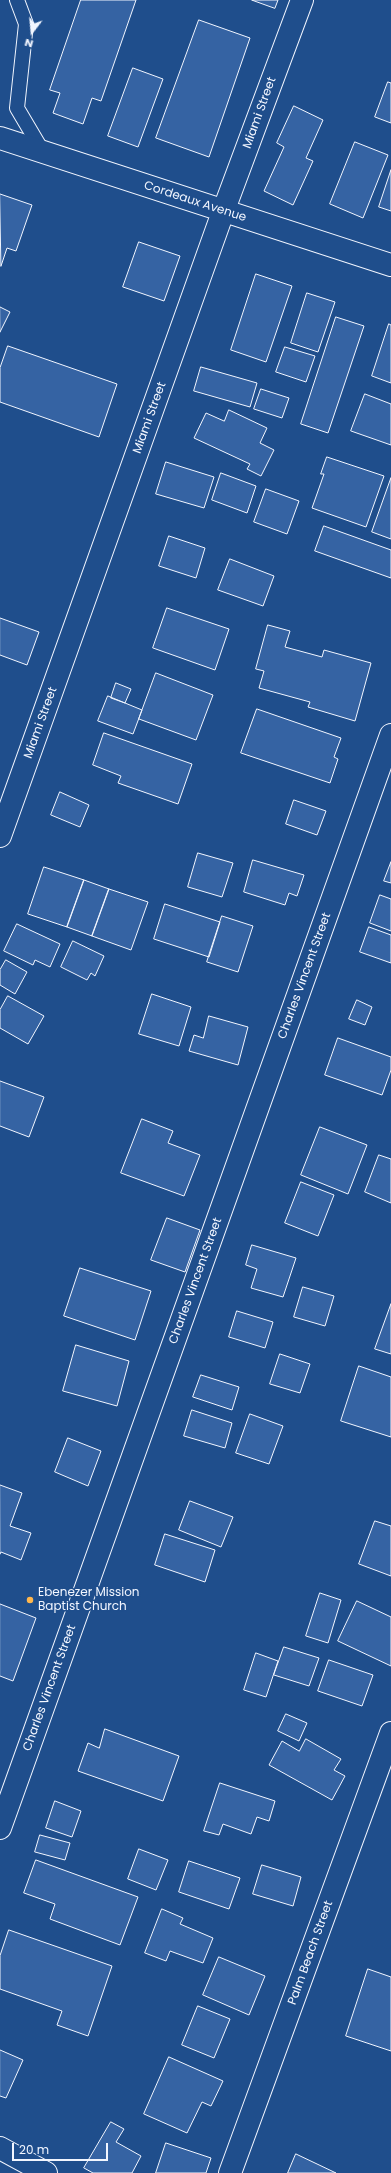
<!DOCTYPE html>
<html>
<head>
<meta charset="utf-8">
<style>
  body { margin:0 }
  #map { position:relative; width:391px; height:2173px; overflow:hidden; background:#1f4e8c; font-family:Poppins,sans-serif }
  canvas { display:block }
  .north { position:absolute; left:12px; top:12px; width:40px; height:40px; -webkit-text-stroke:3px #1f4e8c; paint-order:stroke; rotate:196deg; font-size:11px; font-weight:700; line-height:16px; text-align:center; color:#f2f6ff }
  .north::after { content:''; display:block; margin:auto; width:14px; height:18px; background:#f2f6ff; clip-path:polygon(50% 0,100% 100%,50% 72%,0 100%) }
  .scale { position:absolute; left:12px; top:2143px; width:96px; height:18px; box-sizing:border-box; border:2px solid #f2f6ff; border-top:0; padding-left:5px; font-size:12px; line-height:14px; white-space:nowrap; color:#f2f6ff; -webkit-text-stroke:3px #1f4e8c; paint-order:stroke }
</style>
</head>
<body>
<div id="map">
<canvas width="391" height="2173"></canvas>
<div class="north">N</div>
<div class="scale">20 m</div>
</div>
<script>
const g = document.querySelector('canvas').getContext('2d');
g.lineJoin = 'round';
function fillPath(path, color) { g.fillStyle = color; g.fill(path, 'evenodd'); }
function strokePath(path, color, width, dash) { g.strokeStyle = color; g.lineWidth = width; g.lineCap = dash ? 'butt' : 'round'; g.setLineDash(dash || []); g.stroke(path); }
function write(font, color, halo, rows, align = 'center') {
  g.font = font + ' Poppins,sans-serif'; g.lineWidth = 3; g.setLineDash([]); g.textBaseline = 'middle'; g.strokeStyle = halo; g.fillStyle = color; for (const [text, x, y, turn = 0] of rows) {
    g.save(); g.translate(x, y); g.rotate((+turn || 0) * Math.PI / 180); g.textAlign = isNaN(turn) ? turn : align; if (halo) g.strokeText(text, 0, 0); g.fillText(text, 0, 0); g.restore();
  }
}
const building = new Path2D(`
  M81,0h55l-35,101 -9,-3 -9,26 -30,-11 7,-20 -10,-3z
  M252,0h26l-3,8z
  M199,20l51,18 -41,119 -53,-19z
  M133,68l30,11 -25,68 -30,-11z
  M388,82l3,1v40l-16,-6z
  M294,106l29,14 -17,38 7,3 -20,44 -29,-14 20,-44 -7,-4z
  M355,142l33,13 -25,63 -33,-14z
  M391,170v41l-12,-4z
  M0,194l32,11 -16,46 -9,-3 -6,18z
  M139,242l41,14 -16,45 -41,-14z
  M256,274l36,12 -26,76 -35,-12z
  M307,293l28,9 -17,50 -27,-9z
  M0,307l10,5 -10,20z
  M336,317l28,9 -36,107 -27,-9z
  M389,324l2,1v58l-19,-7z
  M8,346l109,38 -18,53 -99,-35v-34z
  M285,347l30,9 -9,26 -30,-10z
  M201,367l56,16 -7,24 -56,-16z
  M261,389l28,9 -7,20 -28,-9z
  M365,394l26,10v41l-40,-14z
  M229,410l38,18 -7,15 14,7 -13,26 -14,-7 3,-5 -56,-26 12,-25 18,8z
  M327,457l57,19 -18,51 -54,-19 12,-34h-3z
  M166,462l48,15 -10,31 -48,-14z
  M221,473l35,13 -9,27 -35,-13z
  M391,478v61l-19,-7z
  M266,489l33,12 -12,33 -33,-12z
  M324,526l67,24v28l-76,-27z
  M169,536l36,12 -9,30 -37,-12z
  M230,559l44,17 -11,30 -45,-16z
  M167,608l62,21 -14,41 -62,-22z
  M0,618l39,14 -12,33 -27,-10z
  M268,625l22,6 -5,16 37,10 2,-7 47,13 -16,58 -47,-14 2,-5 -51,-14 5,-17 -8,-2z
  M156,673l57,22 -17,45 -57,-21z
  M116,683l15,6 -6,14 -14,-5z
  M108,696l34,14 -9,24 -35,-13z
  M257,709l84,29 -7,19 4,2 -8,24 -89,-30z
  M104,733l88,31 -14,40 -60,-21 3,-7 -28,-11z
  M60,792l29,13 -9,22 -29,-12z
  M294,800l32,11 -9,24 -31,-11z
  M198,853l35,10 -11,34 -34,-10z
  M253,860l51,15 -7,21 -8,-3 -4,12 -41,-13z
  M391,862v21l-7,-2z
  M44,867l40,13 -17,47 -39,-13z
  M84,880l25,9 -17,47 -25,-9z
  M109,889l39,13 -17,48 -39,-14z
  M380,895l11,4v32l-21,-8z
  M165,904l55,18 -11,35 -55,-18z
  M222,916l31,10 -15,46 -31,-10z
  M17,924l43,20 -10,23 -15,-7 -2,5 -29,-14z
  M369,927l22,8v28l-31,-11z
  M73,941l31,15 -9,20 -4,-3 -4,7 -26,-13z
  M6,960l21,12 -12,22 -15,-9v-15z
  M152,994l39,13 -12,39 -40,-12z
  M8,996l36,20 -16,28 -28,-16v-18z
  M357,1000l15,7 -7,18 -16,-6z
  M209,1016l39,11 -10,38 -49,-14 5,-16 9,3z
  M338,1038l53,19v13l-9,25 -57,-20z
  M0,1081l44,16 -15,40 -29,-11z
  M142,1119l31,12 -5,12 32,12 -16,41 -63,-23z
  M320,1127l47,18 -19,49 -47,-19z
  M379,1155l12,4v44l-26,-11z
  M301,1182l33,13 -16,41 -33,-13z
  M167,1218l33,12 -15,42 -34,-12z
  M252,1245l44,13 -13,39 -32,-9 6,-19 -11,-4z
  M80,1268l71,23 -16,49 -71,-24z
  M303,1287l31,9 -9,30 -31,-9z
  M391,1304v50l-16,-5z
  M237,1311l36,11 -8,26 -36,-11z
  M76,1345l53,16 -12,45 -54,-15z
  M280,1354l30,10 -10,29 -30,-9z
  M359,1366l32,11v60l-50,-16z
  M201,1375l38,12 -7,23 -39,-13z
  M192,1410l40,13 -7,25 -41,-12z
  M250,1414l33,12 -14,38 -33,-11z
  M68,1438l33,13 -13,35 -33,-14z
  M0,1485l22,8 -12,33 21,7 -10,27 -20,-8 -1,2z
  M190,1501l43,16 -12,30 -42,-17z
  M375,1521l16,5v50l-32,-12z
  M165,1534l50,16 -10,32 -50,-17z
  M320,1593l21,7 -13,43 -22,-7z
  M357,1601l34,16v49l-53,-25z
  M0,1604l36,14 -23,63 -13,-5z
  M284,1647l35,11 -10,28 -35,-11z
  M256,1653l22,8 -12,36 -22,-7z
  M329,1660l44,15 -11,31 -44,-15z
  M286,1714l21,9 -8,18 -21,-10z
  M105,1729l74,27 -16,45 -85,-30 10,-28 11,5z
  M306,1739l35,20 -7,11 11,6 -13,24 -63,-35 13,-24 17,10z
  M220,1783l55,18 -6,20 -12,-4 -6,17 -28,-10 -4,11 -15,-4z
  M55,1801l26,10 -9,26 -26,-9z
  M40,1835l30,8 -5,17 -30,-8z
  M139,1849l29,11 -12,30 -28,-11z
  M36,1860l102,37 -18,48 -70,-26 5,-15 -31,-11z
  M189,1861l51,17 -11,31 -50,-17z
  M262,1865l39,12 -8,29 -40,-12z
  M162,1909l21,9 -3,6 33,14 -10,25 -33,-12 -4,10 -21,-8z
  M9,1930l103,36 -24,70 -31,-11 5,-14 -62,-22v-33z
  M219,1957l46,19 -16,39 -46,-20z
  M368,1969l23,8v74l-45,-15z
  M198,2006l32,13 -16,39 -32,-13z
  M0,2050l23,10 -17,38 -6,-2z
  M169,2057l54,24 -12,25 -9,-4 -15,31 -43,-19z
  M111,2122l13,7 -8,13 25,14 -9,17h-39l-9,-5z
  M166,2143l45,15 -5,15h-50z
  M296,2154l40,19h-48z`);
fillPath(building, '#3563a3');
strokePath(building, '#f2f6ff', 1);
const lane = new Path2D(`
  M17,0l9,24 -9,84 26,44`);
const street = new Path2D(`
  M0,138l391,127
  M0,836l223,-624 79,-212
  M0,1828l391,-1093
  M0,2148l46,25
  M230,2173l161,-440`);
strokePath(lane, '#f2f6ff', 16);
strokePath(street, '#f2f6ff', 24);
strokePath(lane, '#1f4e8c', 14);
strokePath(street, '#1f4e8c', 22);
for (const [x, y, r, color] of [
  [30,1600,4,"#ffb74d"]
]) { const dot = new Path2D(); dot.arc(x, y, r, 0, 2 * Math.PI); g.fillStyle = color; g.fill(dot); strokePath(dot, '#1f4e8c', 1.5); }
write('12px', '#f2f6ff', '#1f4e8c', [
  ["Miami Street",260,113,-70],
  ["Cordeaux Avenue",195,202,18],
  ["Miami Street",150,418,-70],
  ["Miami Street",41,723,-70],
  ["Charles Vincent Street",305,976,-70],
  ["Charles Vincent Street",196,1281,-70],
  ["Charles Vincent Street",50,1688,-70],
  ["Palm Beach Street",311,1953,-70]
]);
write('12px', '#f2f6ff', '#1f4e8c', [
  ["Ebenezer Mission",38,1593],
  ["Baptist Church",38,1607]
], 'left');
</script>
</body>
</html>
